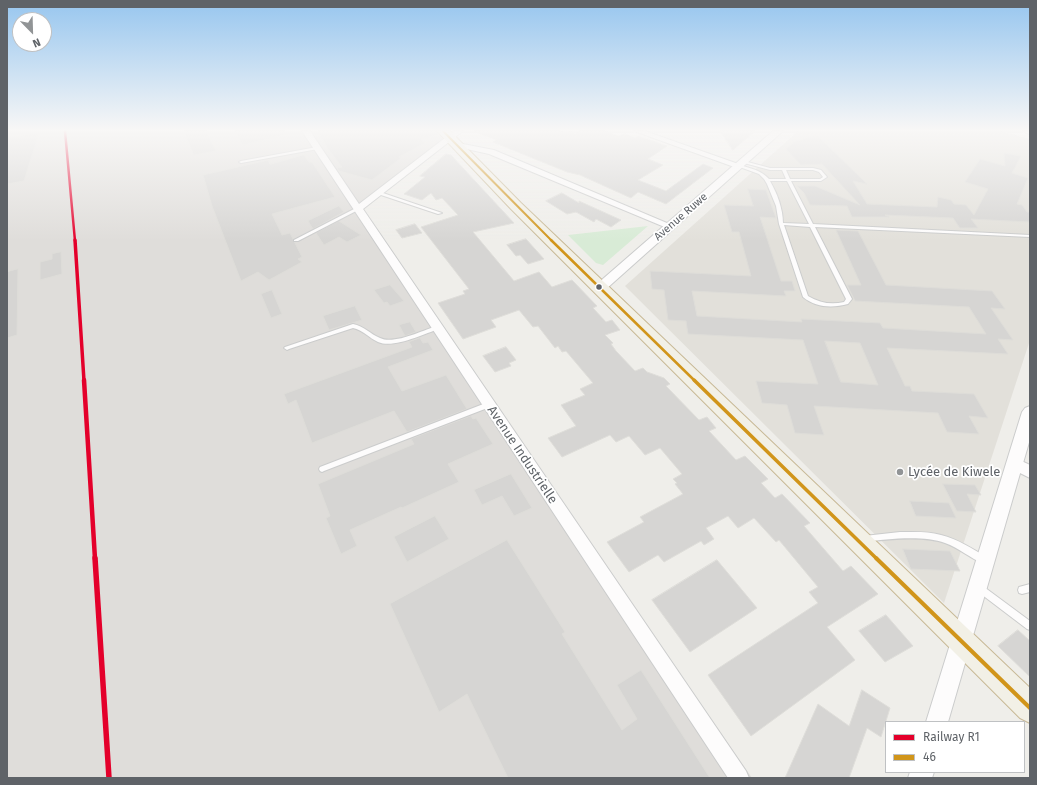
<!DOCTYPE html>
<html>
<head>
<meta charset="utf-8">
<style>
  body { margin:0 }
  #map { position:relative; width:1037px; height:785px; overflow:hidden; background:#efeeea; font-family:"Fira Sans",sans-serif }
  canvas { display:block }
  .frame { position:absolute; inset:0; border:8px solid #5f6368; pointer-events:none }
  .legend { position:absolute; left:885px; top:721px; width:140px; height:52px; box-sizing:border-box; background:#fff; border:1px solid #bfc1c3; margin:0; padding:5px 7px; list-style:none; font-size:12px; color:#5f6368 }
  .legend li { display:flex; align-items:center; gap:8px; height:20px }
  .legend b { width:20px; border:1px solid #bfc1c3 }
  .north { position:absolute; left:12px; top:12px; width:40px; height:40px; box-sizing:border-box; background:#fff; border:1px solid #bfc1c3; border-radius:50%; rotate:157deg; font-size:11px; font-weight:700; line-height:16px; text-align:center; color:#5f6368 }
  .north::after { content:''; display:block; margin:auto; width:14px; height:18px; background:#919496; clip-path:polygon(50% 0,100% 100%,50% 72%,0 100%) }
</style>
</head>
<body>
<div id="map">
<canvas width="1037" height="785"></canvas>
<div class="frame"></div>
<ul class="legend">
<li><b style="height:5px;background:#e4002b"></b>Railway R1</li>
<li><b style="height:5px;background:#d1951a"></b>46</li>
</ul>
<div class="north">N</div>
</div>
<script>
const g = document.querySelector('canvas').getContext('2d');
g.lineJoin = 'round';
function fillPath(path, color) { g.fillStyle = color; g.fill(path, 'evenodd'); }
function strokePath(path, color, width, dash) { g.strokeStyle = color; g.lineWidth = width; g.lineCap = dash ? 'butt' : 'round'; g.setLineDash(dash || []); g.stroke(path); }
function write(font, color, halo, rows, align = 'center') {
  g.font = font + ' "Fira Sans",sans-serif'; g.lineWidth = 3.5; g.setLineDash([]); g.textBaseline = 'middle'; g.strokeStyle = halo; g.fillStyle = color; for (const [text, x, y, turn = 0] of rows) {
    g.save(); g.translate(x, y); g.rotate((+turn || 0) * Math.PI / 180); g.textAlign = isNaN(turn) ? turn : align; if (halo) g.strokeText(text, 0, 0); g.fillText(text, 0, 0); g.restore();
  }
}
fillPath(new Path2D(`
  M7,131h428l9,9 -84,69 392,569h-745z`), '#dfddda');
fillPath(new Path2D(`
  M798,131h203l29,8v201l-86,263 -319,-317z`), '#e2e0da');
fillPath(new Path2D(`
  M648,226l-45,39 -7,-2 -28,-28z`), '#d8ebd6');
const building = new Path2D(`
  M184,131h23l9,20 -22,4z
  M235,131h50v4l-42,10z
  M318,131h118l2,4 -17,4 4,4 -26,14 2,1 -29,22 -33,-9 -2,-3 5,-1 -14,-18z
  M474,131h86l5,2 4,-2 6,3 4,-3h26l13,5 7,-2 10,4 3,-2 29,10 -19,13 15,6 -25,15 28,11 37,-27 10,4 -47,36 -28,-12 -7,6 -51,-23 -13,-3 -74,-30 3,-2z
  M720,131h35l-22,19z
  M39,133l-15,48 -17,3v-46z
  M817,135l50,49 -14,-3 14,23 70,3 1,-10 13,3 3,4 12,1 8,10 14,-26 -23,-7 15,-23 25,7 -1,-13 17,3 -9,17 16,5 -11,26 5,1 5,7h3v10l-59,-3 7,9h-18l-7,-10 -68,-3 4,2h-37l-5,-11 -37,-1 -6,-12 -7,-7h18l45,19 -38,-41 -21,1 -15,-16 8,-7z
  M446,154l5,1 63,68 -41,9 41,49 25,-9 13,15 20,-7 25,26 -4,2 13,14 6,-2 8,10 -15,5 8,8 -2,1 5,7 19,20 8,-3 4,4 17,6 6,6 -4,2 33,34 8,-3 9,11 -7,3 27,29 9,-4 23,23 -7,4 14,15 7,-4 28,29 -6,3 39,45 8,-5 27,28 -51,33 28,33 -104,76 -43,-61 110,-72 -9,-11 9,-5 -39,-47 -3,2 -22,-24 -16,10 -10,-12 -22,12 8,11 -10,6 -3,-4 -37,21 -6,-7 -29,17 -22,-30 37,-20 -4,-5 43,-23 -8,-10 2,-1 -4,-4 9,-5 -22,-26 -15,7 -16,-19 -13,6 -6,-7 -48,22 -14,-19 28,-12 -15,-21 24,-10 -5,-6 13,-6 -27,-32 -4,1 -4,-6 -3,2 -17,-22 -5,1 -14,-17 -28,10 5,7 -33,12 -25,-36 27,-9 -2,-3 6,-2 -48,-62 37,-12 -16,-17 -6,2 -5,-7 -9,7 -18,-6 21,-17 -5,-1z
  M304,155l5,7h3l23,35 -63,17 10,21 8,-2 12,24 -4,2 4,3 -33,18 -11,-8 -17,9 -29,-75 -9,-31 65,-15 2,4z
  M748,189l18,1 10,28 -16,-1 21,64h11l3,10h-11l2,5 -94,-5 5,25 105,6 -1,-3 79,4 3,5 103,6 -17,-27 -114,-6 -8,-16h14l-25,-55 22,1 28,54 106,6 13,18 -14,-1 22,32 -15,-1 10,15 -121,-6 18,38h5l2,5 62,3 14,24 -19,-2 10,18 -32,-2 -9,-19 -124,-7 10,29 -29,-2 -8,-28 -25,-2 -6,-22 62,3 -15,-44 -115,-6 -2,-13 -18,-1 -4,-30 -12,-1 -2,-18 101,5 -12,-44h-7l-8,-27 29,1zM825,341l35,2 18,42 -37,-3z
  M562,193l17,10v-2l42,19 -10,7 -15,-8 -2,3 -18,-10 -9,2 -21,-13z
  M339,206l5,6 -31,17 -5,-8z
  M339,221l22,14 -14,7 -8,-5 -15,8 -8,-12z
  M415,224l7,9 -20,5 -6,-8z
  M526,239l18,20 -16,5 -8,-9 -4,1 -9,-11z
  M61,252l1,22 -22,6v-18l12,-3v-5z
  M18,269l-1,66 -10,3v-66z
  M390,285l14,16 -14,5 -3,-4 -3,1 -10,-13z
  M272,290l10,24 -11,4 -10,-24z
  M355,306l7,14 -33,10 -6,-14z
  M410,322l6,10 -11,4 -6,-11z
  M420,338l3,5 5,-1 5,8 -45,17 14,24 44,-16 21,34 -60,23 -13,-21 -82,32 -16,-43 -8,4 -4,-10 128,-47 -3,-5z
  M506,347l10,13 -7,3 2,3 -16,6 -12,-16z
  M471,416l2,3 3,-1 17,26 -45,20 11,18 -57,26 -1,-1 -51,23 7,16 -16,8 -15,-36 4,-2 -12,-32 96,-40 -3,-5z
  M511,474l21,34 -18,8 -12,-20 -20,9 -8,-15z
  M943,484l32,1 6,10 -14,-1 9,18 -19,-1z
  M910,501l39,2 7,15 -40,-2z
  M435,516l14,23 -42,23 -13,-25z
  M507,540l58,92 -3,2 60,96 15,-11 -20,-34 24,-15 69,108h-202l-41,-84 -28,18 -49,-108z
  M903,549l47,2 10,20 -49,-2z
  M717,560l40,48 -67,44 -38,-52z
  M886,615l27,31 -28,16 -26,-31z
  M1018,630l12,11v36l-32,-31z
  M862,690l28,18 -9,29 -14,-9 -18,50h-64l33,-74 31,22z`);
fillPath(building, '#d6d5d3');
strokePath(building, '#deddd9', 1);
const service = new Path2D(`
  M317,147h1v2l-77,14 -2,-1 2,-1z
  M744,161l26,7h43l8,2 6,7 -6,4h-30l22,43 217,11v2l-215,-10 37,72 -4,5c-15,4 -32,4 -45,-7l-24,-73 -3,-18 -9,-22 -3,-5 -5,-5 -22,-8 2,-1c11,3 22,5 30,14h17l-4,-9h-12l-26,-7zM786,170h27l6,2 4,5 -3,2h-30zM770,181h17l22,43 -26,-1c0,-14 -6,-30 -13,-42zM784,225l26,2 36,72 -2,3c-13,3 -24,1 -36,-6z
  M378,192h2l62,21 -4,1 -60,-20z
  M356,208l4,1 -62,32h-4v-1z
  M353,324c11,2 17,10 27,14 14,7 43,-8 57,-12l3,2 -1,1c-16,5 -45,20 -61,13 -9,-4 -15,-12 -25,-14l-64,21 -2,1 -3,-2 1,-1z
  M486,403h4l1,2 -1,2 -166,64 -2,1 -2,-1 -1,-2 1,-2z
  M900,532c14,0 28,-1 41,3 17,4 31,14 46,22l1,3 -1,3 -3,1c-14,-6 -25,-16 -39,-21 -21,-8 -58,-4 -81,-1l-3,-1 -1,-2 1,-2 3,-1z
  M980,584l50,37v9l-3,-1 -50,-38 -1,-3 1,-3z
  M1030,584v8l-8,2 -3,-1 -1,-3 1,-3z`);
const minor = new Path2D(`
  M302,131h8l49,73 95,-73h9l-100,78 383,562 3,7h-21z
  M634,131h11l99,35 -7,2z
  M453,142l41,8 180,76 -4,3 -3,-1 -178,-74 -36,-8z
  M1015,458l15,7v13l-20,-10 -2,-4 2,-4z`);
const tertiary = new Path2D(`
  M773,131h10l-178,159h-8l-2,-3 2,-3z
  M1023,131h7v4z
  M1030,406v33l-82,283h-22l96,-310 3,-4z
  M910,772h24l-2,6h-24z`);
const trunk = new Path2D(`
  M437,131h13l71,72 509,485v35l-10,-5 -509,-509z`);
strokePath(service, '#cbcccc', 2);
strokePath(minor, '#cbcccc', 2);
strokePath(tertiary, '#cbcccc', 2);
strokePath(trunk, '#c8b996', 2);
fillPath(service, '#fdfcfc');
fillPath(minor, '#fdfcfc');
fillPath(tertiary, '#fdfcfc');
fillPath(trunk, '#f2f0e6');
strokePath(new Path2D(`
  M443,131l109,110`), '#d1951a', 2);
strokePath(new Path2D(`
  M551,240l144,141`), '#d1951a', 2.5);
strokePath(new Path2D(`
  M694,380l183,179`), '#d1951a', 3.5);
strokePath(new Path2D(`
  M876,558l154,150`), '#d1951a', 4);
strokePath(new Path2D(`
  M65,131l10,110`), '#e4002b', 2.5);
strokePath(new Path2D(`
  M75,240l9,141`), '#e4002b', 3.5);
strokePath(new Path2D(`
  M84,380l11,179`), '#e4002b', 4.5);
strokePath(new Path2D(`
  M95,558l14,220`), '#e4002b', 5.5);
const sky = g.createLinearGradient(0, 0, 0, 241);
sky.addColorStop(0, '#97c6ef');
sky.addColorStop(0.54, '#f8f7f6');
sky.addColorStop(1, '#f8f7f600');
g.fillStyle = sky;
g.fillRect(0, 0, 1037, 241);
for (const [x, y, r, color] of [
  [599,287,3.5,"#5f6368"],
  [900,472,4,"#919496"]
]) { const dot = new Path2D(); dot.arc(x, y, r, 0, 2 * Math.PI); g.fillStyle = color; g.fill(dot); strokePath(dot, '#fff', 1.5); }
write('11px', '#5f6368', '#fff', [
  ["Avenue Ruwe",681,217,-41]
]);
write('13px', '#5f6368', '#fff', [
  ["Avenue Industrielle",522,455,56]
]);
write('13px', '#5f6368', '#fff', [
  ["Lycée de Kiwele",908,472]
], 'left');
</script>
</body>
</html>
